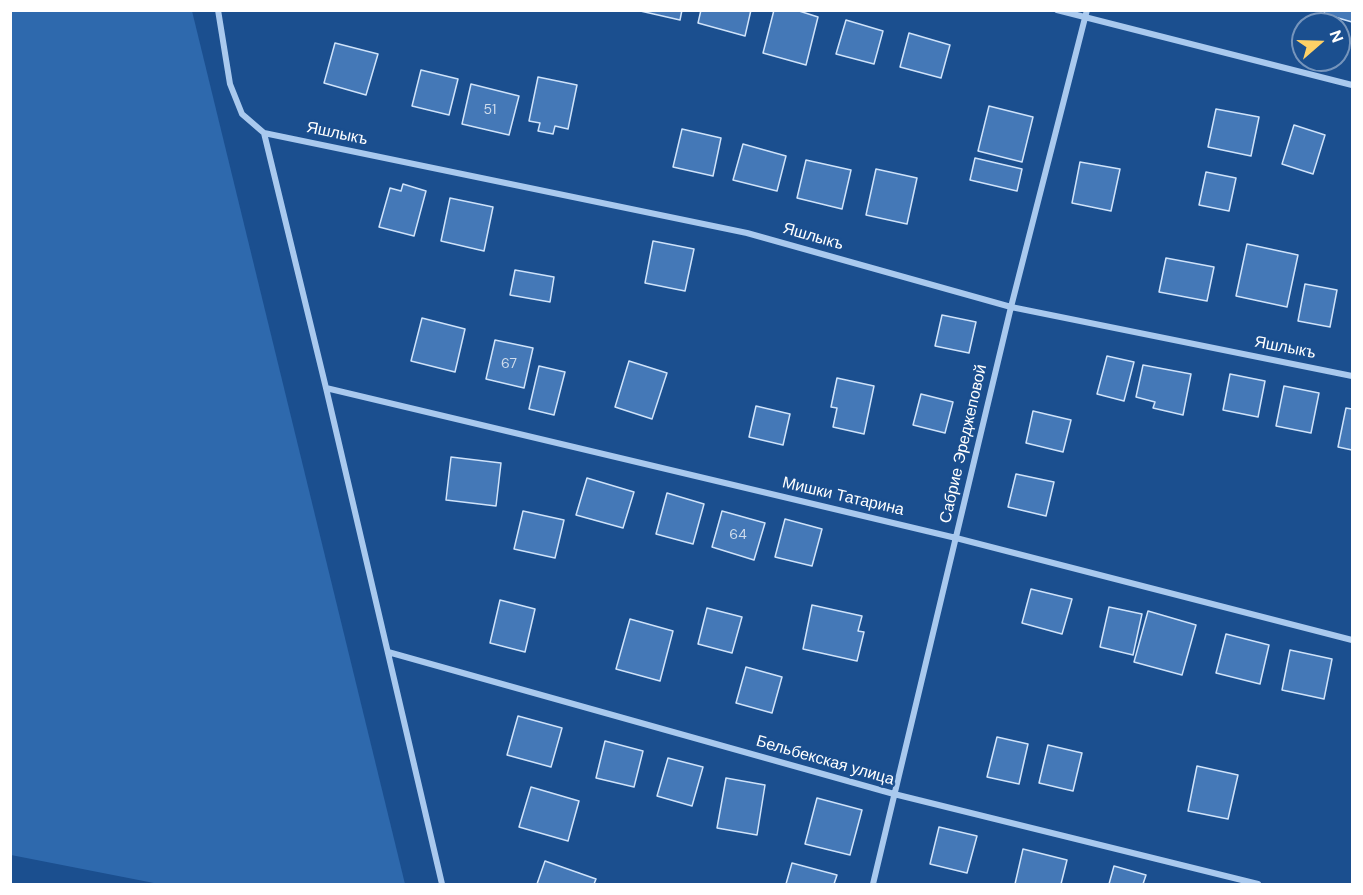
<!DOCTYPE html>
<html>
<head>
<meta charset="utf-8">
<style>
  body { margin:0 }
  #map { position:relative; width:1363px; height:895px; overflow:hidden; background:#1b4f8f; font-family:"DM Sans",sans-serif }
  canvas { display:block }
  .frame { position:absolute; inset:0; border:12px solid #fff; pointer-events:none }
  .north { position:absolute; left:1291px; top:12px; width:60px; height:60px; box-sizing:border-box; background:#1b4f8f; border:2px solid #7695bc; border-radius:50%; rotate:70deg; font-size:16px; font-weight:700; line-height:24px; text-align:center; color:#fff }
  .north::after { content:''; display:block; margin:auto; width:21px; height:27px; background:#ffd166; clip-path:polygon(50% 0,100% 100%,50% 72%,0 100%) }
</style>
</head>
<body>
<div id="map">
<canvas width="1363" height="895"></canvas>
<div class="frame"></div>
<div class="north">N</div>
</div>
<script>
const g = document.querySelector('canvas').getContext('2d');
g.lineJoin = 'round';
function fillPath(path, color) { g.fillStyle = color; g.fill(path, 'evenodd'); }
function strokePath(path, color, width, dash) { g.strokeStyle = color; g.lineWidth = width; g.lineCap = dash ? 'butt' : 'round'; g.setLineDash(dash || []); g.stroke(path); }
function write(font, color, halo, rows, align = 'center') {
  g.font = font + ' "DM Sans",sans-serif'; g.lineWidth = 5; g.setLineDash([]); g.textBaseline = 'middle'; g.strokeStyle = halo; g.fillStyle = color; for (const [text, x, y, turn = 0] of rows) {
    g.save(); g.translate(x, y); g.rotate((+turn || 0) * Math.PI / 180); g.textAlign = isNaN(turn) ? turn : align; if (halo) g.strokeText(text, 0, 0); g.fillText(text, 0, 0); g.restore();
  }
}
fillPath(new Path2D(`
  M10,11h182l213,873h-246l-148,-29z`), '#2e69ad');
const building = new Path2D(`
  M636,10h46l-2,10z
  M701,10h50l-6,26 -47,-13z
  M774,10h22l22,7 -12,48 -43,-12z
  M1325,10h27v12l-28,-8z
  M846,20l37,11 -9,33 -38,-10z
  M909,33l41,12 -9,33 -41,-11z
  M335,43l43,11 -12,41 -42,-12z
  M421,70l37,9 -9,36 -37,-9z
  M538,77l39,8 -9,44 -13,-3 -2,8 -15,-3 2,-8 -11,-2z
  M471,84l48,12 -10,39 -47,-11z
  M989,106l44,11 -11,45 -44,-11z
  M1216,109l43,8 -8,39 -43,-9z
  M1294,125l31,10 -12,39 -31,-10z
  M682,129l39,9 -8,38 -40,-9z
  M743,144l43,12 -9,35 -44,-11z
  M975,158l47,11 -5,22 -47,-11z
  M806,160l45,10 -9,39 -45,-11z
  M1080,162l40,7 -9,42 -39,-8z
  M876,169l41,9 -10,46 -41,-9z
  M1206,172l30,6 -7,33 -30,-6z
  M403,184l23,7 -12,45 -35,-9 11,-39 11,3z
  M450,198l43,9 -9,44 -43,-10z
  M653,241l41,8 -9,42 -40,-8z
  M1247,244l51,11 -11,52 -51,-11z
  M1166,258l48,9 -7,34 -48,-9z
  M515,270l39,7 -4,25 -40,-7z
  M1305,284l32,6 -7,37 -32,-6z
  M942,315l34,7 -7,31 -34,-7z
  M422,318l43,11 -10,43 -44,-11z
  M495,340l38,8 -9,40 -38,-9z
  M1107,356l27,6 -10,39 -27,-7z
  M629,361l38,12 -15,46 -37,-12z
  M1143,365l48,9 -8,41 -30,-7 2,-6 -19,-5z
  M539,366l26,6 -11,43 -25,-6z
  M1230,374l35,7 -7,36 -35,-7z
  M837,378l37,8 -10,48 -31,-7 4,-19 -6,-1z
  M1284,386l35,7 -8,40 -35,-7z
  M921,394l32,8 -8,31 -32,-8z
  M756,406l34,8 -7,31 -34,-8z
  M1346,408l6,1v41l-14,-3z
  M1033,411l38,9 -8,32 -37,-9z
  M451,457l50,6 -5,43 -50,-6z
  M1016,474l38,8 -8,34 -38,-9z
  M587,478l47,14 -11,36 -47,-13z
  M667,493l37,11 -11,40 -37,-10z
  M523,511l41,9 -9,38 -41,-9z
  M722,511l43,12 -11,37 -42,-13z
  M785,519l37,10 -10,37 -37,-9z
  M1031,589l41,10 -10,35 -40,-11z
  M500,600l35,9 -10,43 -35,-9z
  M812,605l50,11 -4,15 6,1 -7,29 -54,-12z
  M1109,607l33,7 -9,41 -33,-8z
  M707,608l35,9 -10,36 -34,-9z
  M1148,611l48,14 -14,50 -48,-13z
  M630,619l43,12 -13,50 -44,-12z
  M1226,634l43,11 -9,39 -44,-11z
  M1290,650l42,9 -8,40 -42,-9z
  M746,667l36,10 -10,36 -36,-10z
  M518,716l44,12 -11,39 -44,-12z
  M997,737l31,7 -9,40 -32,-7z
  M605,741l38,10 -9,36 -38,-9z
  M1048,745l34,8 -9,38 -34,-8z
  M668,758l35,9 -11,39 -35,-10z
  M1197,766l41,9 -10,44 -40,-8z
  M726,778l39,7 -8,50 -40,-7z
  M531,787l48,14 -11,40 -49,-14z
  M817,798l45,12 -12,45 -45,-11z
  M939,827l38,9 -10,37 -37,-9z
  M1023,849l44,11 -6,24h-46z
  M545,861l51,18 -2,5h-57z
  M792,863l45,12 -3,9h-48z
  M1114,866l32,9 -3,9h-34z`);
fillPath(building, '#4478b7');
strokePath(building, '#cfe3fa', 1.5);
strokePath(new Path2D(`
  M218,10l12,74 12,30 22,19 62,255 116,496
  M1057,10l295,75
  M264,133l483,100 264,74 341,69
  M326,388l630,150 396,102
  M388,652l506,142 364,90
  M873,884l138,-577 76,-297`), '#a9c9ee', 6);
write('14px', '#d0dded', null, [
  ["51",490,110],
  ["67",509,364],
  ["64",738,535]
]);
write('16px', '#fff', '#1b4f8f', [
  ["Яшлыкъ",337,134,12],
  ["Яшлыкъ",813,237,16],
  ["Яшлыкъ",1285,348,11],
  ["Сабрие Эреджеповой",964,444,-77],
  ["Мишки Татарина",843,497,13],
  ["Бельбекская улица",825,761,16]
]);
</script>
</body>
</html>
